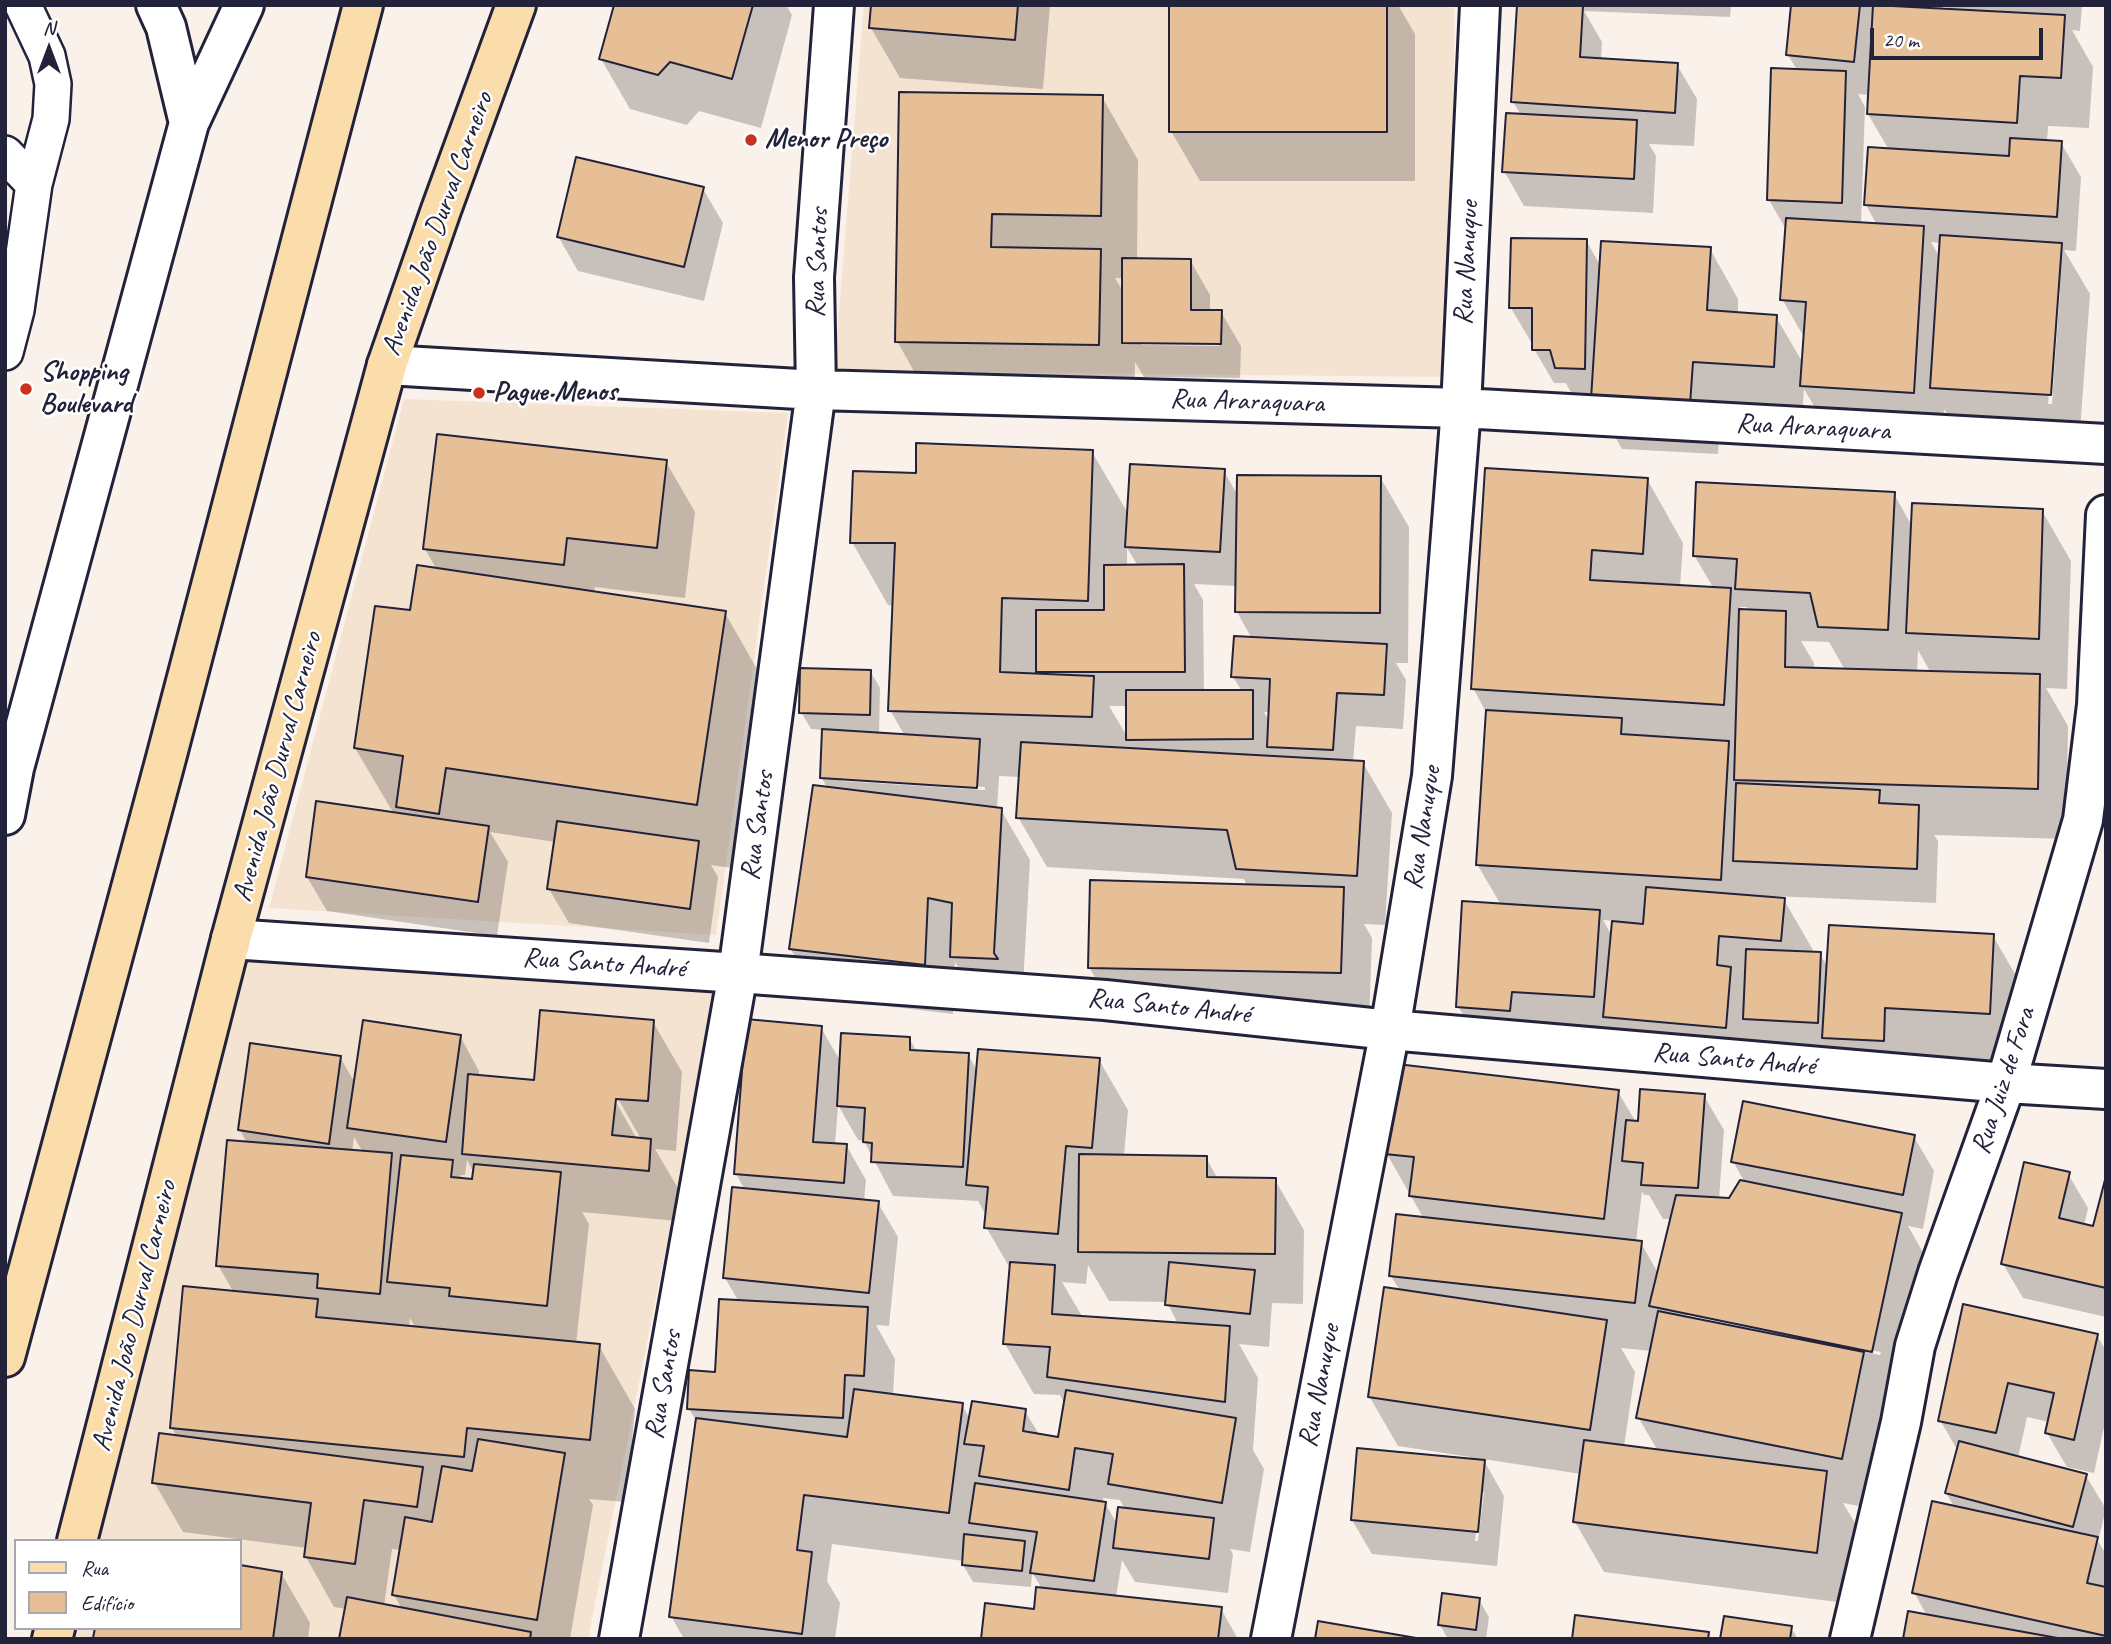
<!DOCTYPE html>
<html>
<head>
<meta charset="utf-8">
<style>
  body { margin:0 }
  #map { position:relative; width:2111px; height:1644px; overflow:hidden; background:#faf2ea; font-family:Caveat,sans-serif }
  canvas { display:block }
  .frame { position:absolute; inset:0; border:7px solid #22223b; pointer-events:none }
  .legend { position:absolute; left:14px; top:1539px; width:228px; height:91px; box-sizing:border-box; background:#fff; border:2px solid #a7a7b1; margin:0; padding:9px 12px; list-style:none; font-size:21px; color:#22223b }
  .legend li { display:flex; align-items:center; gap:14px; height:35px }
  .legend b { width:35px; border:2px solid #a7a7b1 }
  .north { position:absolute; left:14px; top:14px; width:70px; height:70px; -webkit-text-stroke:5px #fff; paint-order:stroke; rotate:0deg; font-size:19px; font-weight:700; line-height:28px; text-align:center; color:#22223b }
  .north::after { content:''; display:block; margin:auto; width:24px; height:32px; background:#22223b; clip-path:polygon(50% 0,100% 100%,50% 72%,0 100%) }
  .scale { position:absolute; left:1870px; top:28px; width:173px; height:32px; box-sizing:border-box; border:4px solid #22223b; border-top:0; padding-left:9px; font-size:21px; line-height:24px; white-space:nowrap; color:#22223b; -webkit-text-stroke:5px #fff; paint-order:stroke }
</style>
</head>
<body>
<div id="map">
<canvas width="2111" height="1644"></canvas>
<div class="frame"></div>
<ul class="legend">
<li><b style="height:9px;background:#faddab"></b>Rua</li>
<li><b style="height:19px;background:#e7bf97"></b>Edifício</li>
</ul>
<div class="north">N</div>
<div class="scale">20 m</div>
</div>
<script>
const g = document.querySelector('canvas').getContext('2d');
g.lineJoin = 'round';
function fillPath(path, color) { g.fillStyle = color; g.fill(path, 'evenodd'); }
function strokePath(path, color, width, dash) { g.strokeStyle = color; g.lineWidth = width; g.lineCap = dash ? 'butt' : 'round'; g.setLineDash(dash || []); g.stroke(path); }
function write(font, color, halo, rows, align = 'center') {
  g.font = font + ' Caveat,sans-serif'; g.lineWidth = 5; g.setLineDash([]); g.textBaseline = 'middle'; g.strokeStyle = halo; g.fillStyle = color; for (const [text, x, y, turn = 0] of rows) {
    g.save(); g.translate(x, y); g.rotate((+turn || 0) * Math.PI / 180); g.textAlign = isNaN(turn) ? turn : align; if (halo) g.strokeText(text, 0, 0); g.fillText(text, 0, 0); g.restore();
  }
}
fillPath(new Path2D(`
  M864,5h590l-1,372 -619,-6z
  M404,399l384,14 -72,522 -447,-27z
  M250,953l468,34 -130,652h-517l2,-11h167v-87h-144z`), '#f4e3d1');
fillPath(new Path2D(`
  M616,5h170l6,10 -31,113 -62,-17 -12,14 -57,-16 -29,-50z
  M873,5h177l-7,84 -143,-11 -29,-50z
  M1171,5h227l17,29v147h-215l-29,-50z
  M1519,5h212l-1,12 -146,-6 18,31 -1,18 76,5 20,34 -3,47 -45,-2 7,12 -3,57 -129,-7 -20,-35 17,-56 -8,-13z
  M1792,5h151v5h5l-2,-5h136l-2,26 -8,-1 21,37 -4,61 -41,-2 -1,16 14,1 20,34 -5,74 -12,-1 26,44 -11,151 -119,-8 -16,-28 -2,33 -111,-7 -27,-46 -2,27 -81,-5 -3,43 -96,-5 -27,-47h-19l-10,-19h-12l-20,-34v-7h-3l-20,-34 75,-68 15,27 109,-18 28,50v15l38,3 27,46 2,-24 -23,-40 5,-68 -18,-31 28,-130 -9,-15zM1858,94l11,1 -1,19 21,36 -23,55 11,20 -16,-1 4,-117zM1931,242l10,1 -1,15zM2057,290h3l-8,114h-4z
  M900,93l202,4 36,63 -1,100h53l20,35v17h11l20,34 -1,32 -96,-1 -9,-15 -1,46 -201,-3 -36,-64zM1115,278h9v15zM1141,341l78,1v4l-78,-1z
  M703,189l20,34 -19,78 -126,-30 -20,-35z
  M1092,452l37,63 95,-44 14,25 142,-19 29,50 -1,136h-12l10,17 -3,49 -47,-3 -3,36 10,1 29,50 -7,112 -21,-1 8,14 -3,85 -251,-6 -29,-50 158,-81 -3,-7 -197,-12 -29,-50 2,-40 -21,-1 -2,33 4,1 29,50 -8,144 -41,3 -26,-45 -2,52 -134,-16 -29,-50 38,-159 -7,-12 3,-47 -13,-1 -10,-17 69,-41 10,17 -1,46 26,2 -15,-26 4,-104 -6,-1 -36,-63 65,-67zM1127,548l11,18h-11zM1194,584l43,2v26l15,27 -19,38 9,14h-38l-1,-91zM1109,706h19v32zM1264,712h6v10zM841,777l144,10v3l-144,-9z
  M666,462l29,50 -10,86 -90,-11 -1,7 131,19 36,63 -29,192 -21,-3 7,12 -9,66 -140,-20 -20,-34 6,-47 -65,-10 18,30 -11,74 -170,-25 -20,-34 87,-63 -39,-66 56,-136 26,-42 -12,-21z
  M1647,479l36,64 -3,44 34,2 -20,-34 200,-61 18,32 130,-15 29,50 -4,128 -21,-1 22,38 -2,113 -132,-4 4,6 -2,62 -163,-7v3l11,1 29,50 -1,4h8l8,14 165,-32 29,50 -4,77 -254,-10 -7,-12 -3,36 -276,-36 -20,-35 43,-101 -24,-41 10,-150 -14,-26zM1740,607h7l3,5 -8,-1zM1801,641l28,1 16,28 -31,-1v-6zM1918,650l13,23 -14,-1zM1603,920l11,1 -2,15z
  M653,1022l29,50 -6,79 -21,-2 24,41 -2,31 -95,-9 7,12 -13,120 23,2 36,63 -9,93 -37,-3 4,6 -23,134h-229l6,-30 -13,-2 -28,-50 1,-9 -124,-16 -29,-50 23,-45 -5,-9 62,-135 -16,-28 29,-122 -7,-13 100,-73 15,26 105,-47 19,35v5l57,5zM613,1090l28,49h-4l-27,-47zM354,1137l9,15h-11zM467,1160l7,13 -1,8 -10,-1 -3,-5h5zM410,1318l6,11 -7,-1zM392,1549l9,1 -7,45 8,14 -18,-3z
  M821,1028l20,34 68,-24 8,14 51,2 9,17 122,-11 29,50 -4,46 82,2 12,21 57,1 29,50 -1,74 -31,-1 -3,44 -30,-3 19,34 -5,72 11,19 -14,83 -20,-3 3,5 -5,39 -93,-11 -13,-22 -6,37 105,12 17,30h-255l53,-28 6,-22 -10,-17 -1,15 -58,-5 -10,-17 1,-4 -132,-17 -5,37 13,22 -5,36h-151l-13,-23 26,-194 -8,-13 28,-35 22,-72 -14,-24 20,-88 -9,-16zM838,1105l20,35 6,1 29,55 85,5 9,16 -1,10 25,43 -6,74 29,50 26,1 5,10 -5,34 -20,-3 -15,-25 -55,8 -8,-14 -69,-9 2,-37 -19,-34 13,1 9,-89 -20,-34 -14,-2 2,-21 -20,-35h-11zM1088,1265l21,36 58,1 11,22 -95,-6 -21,-36 24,2zM1103,1498l17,2 5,9 -8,15 -12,-21h-2z
  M1618,1092l18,30 68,-26 20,34 -5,69 11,1 15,-17 -12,-22 181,-24 20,34 -11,58 -15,-3 22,39 -60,243 -27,-5 12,20 -10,80 -241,-31 -29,-50 6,-48 -98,-15 21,37 -7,70 -125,-12 -20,-34 118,-60v-3l-72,-11 -29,-50 31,-105 -9,-15 33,-57 -37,-65zM1642,1191l2,4h5l14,24h9l-14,54 -17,-30 -5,-1zM1687,1312l194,40 -1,3 -193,-39zM1621,1348l31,3 -14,66 20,34 -34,-4 11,-75zM1480,1492h4l-6,49h-3z
  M2068,1174l20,34 -4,18 10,2 12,-50v139l-83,-19 -20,-34z
  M1965,1306l132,29 9,16v67l-12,55 -27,-6 -20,-34 2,-11 -22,-5 -9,41 68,18 20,33 -8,32 8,13v85h-202l23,-23 -13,-24 41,-84 -9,-15 12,-42 -18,-31z
  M240,1567l41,6 29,50 -2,16 -213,-1 1,-10h144z
  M1479,1600l10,17 -3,22h-38l-8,-14z
  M1791,1628l7,11h-76z`), '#0003');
const building = new Path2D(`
  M614,5h139l-21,74 -62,-17 -12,13 -59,-16z
  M871,5h147l-3,35 -146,-12z
  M1169,5h218v127h-218z
  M1517,5l66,1 -3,51 98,6 -3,50 -164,-11z
  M1791,5h69l-6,57 -68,-7z
  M1873,5l192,10 -4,63 -41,-2 -3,47 -150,-9z
  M1771,68l75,3 -4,132 -75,-3z
  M899,92l204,3 -2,121 -109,-2 -1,33 110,2 -2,96 -204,-3z
  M1506,113l131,7 -3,59 -132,-7z
  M2010,138l52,3 -5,76 -193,-12 4,-58 141,9z
  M576,157l128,30 -20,80 -127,-30z
  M1786,218l138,8 -10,167 -114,-7 6,-84 -26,-2z
  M1940,235l122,8 -11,152 -121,-7z
  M1511,238l76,1 -2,130 -30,-1 -5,-18h-18v-42h-23z
  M1601,241l110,6 -4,63 70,5 -3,52 -81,-5 -3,43 -99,-6z
  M1122,258l69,1v51h31l-1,34 -99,-1z
  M437,434l230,26 -10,88 -90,-10 -3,27 -141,-16z
  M916,443l177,7 -5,151 -86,-3 -2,74 94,4 -2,41 -204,-6 7,-168h-45l3,-72 63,2z
  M1130,464l95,5 -5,83 -95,-5z
  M1485,468l163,10 -5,76 -51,-4 -2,30 141,8 -7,117 -253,-16z
  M1237,475l144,1 -1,137 -145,-1z
  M1696,482l199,10 -7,138 -70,-3 -8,-34 -75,-4 2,-30 -44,-3z
  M1912,503l131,6 -4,130 -133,-6z
  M1184,564l1,108h-149v-62h68v-45z
  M417,565l309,46 -29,194 -251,-37 -7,46 -43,-7 7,-51 -49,-8 21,-142 35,4z
  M1739,609l47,2 -1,56 255,7 -2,115 -304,-9z
  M1234,636l153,8 -3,51 -47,-2 -4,57 -66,-3 3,-68 -39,-2z
  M800,668l71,2 -1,45 -71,-2z
  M1126,690h127v49l-127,1z
  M1486,710l136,8 -1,16 108,7 -8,139 -245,-15z
  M822,729l158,10 -3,49 -157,-10z
  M1021,742l343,19 -7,115 -121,-7 -9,-39 -211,-12z
  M1736,783l144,7 -1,13 40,2 -2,64 -184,-8z
  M813,785l189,23 -8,145 4,6 -48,-2 2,-54 -24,-5 -3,67 -136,-16z
  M316,801l173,25 -11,76 -172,-25z
  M557,821l142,20 -9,68 -143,-20z
  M1090,880l254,7 -3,86 -253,-5z
  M1646,887l139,11 -4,43 -62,-5 -2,29 14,2 -5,61 -123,-11 9,-96 31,3z
  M1462,901l138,9 -6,87 -82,-5 -2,19 -54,-4z
  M1829,925l165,9 -4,80 -105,-6 -1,33 -62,-3z
  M1746,949l75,3 -3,71 -75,-4z
  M540,1010l114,10 -6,81 -32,-2 -4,36 39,4 -2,32 -187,-17 6,-80 66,6z
  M746,1019l76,7 -9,116 34,2 -3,39 -110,-9z
  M363,1020l98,15 -15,107 -99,-14z
  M841,1033l69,4v13l59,3 -6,114 -92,-5 1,-19 -9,-1 2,-34 -28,-2z
  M250,1043l91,13 -12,88 -91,-14z
  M978,1049l122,9 -8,90 -26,-2 -8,88 -74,-6 4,-41 -22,-2z
  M1397,1064l222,26 -15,129 -195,-23 5,-39 -29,-3z
  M1640,1089l65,5 -7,94 -57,-3 2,-22 -21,-2 4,-41 12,1z
  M1743,1101l172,34 -12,60 -172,-33z
  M227,1140l165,13 -12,141 -63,-6 1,-14 -102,-8z
  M1079,1154l128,2v21l69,1 -1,76 -197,-2z
  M401,1155l52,5 -2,17 21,2 2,-15 87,8 -14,134 -98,-10 1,-8 -63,-6z
  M2024,1162l46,10 -11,46 34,8 13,-50v112l-105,-24z
  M1740,1180l162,33 -30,139 -223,-46 27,-111 53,3z
  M732,1187l147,14 -10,92 -146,-15z
  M1396,1214l246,27 -7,62 -246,-27z
  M1010,1262l45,3 -3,49 178,12 -5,76 -178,-25 3,-30 -47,-3z
  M1169,1262l86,8 -5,44 -85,-9z
  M183,1286l135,13 -2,18 284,27 -10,96 -123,-12 -3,29 -294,-29z
  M1384,1287l223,33 -17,110 -222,-33z
  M719,1299l149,8 -4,69 -19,-1 -2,43 -156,-9 2,-39 26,2z
  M1963,1304l135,30 -24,106 -29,-7 9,-40 -46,-10 -12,50 -58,-12z
  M1658,1311l206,41 -22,107 -206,-41z
  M854,1389l109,14 -14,110 -145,-18 -7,55 15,2 -10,82 -133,-17 27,-199 151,19z
  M1066,1390l170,28 -14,85 -114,-19 5,-30 -38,-6 -6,42 -90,-14 5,-30 -20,-2 8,-43 54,8 -3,22 35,6z
  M159,1433l264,34 -6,40 -53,-7 -9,64 -51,-7 7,-54 -159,-20z
  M478,1439l87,14 -28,167 -145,-25 13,-78 27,5 10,-56 30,5z
  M1584,1440l243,31 -10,82 -244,-31z
  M1959,1441l128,33 -14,53 -128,-34z
  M1357,1448l128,12 -7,72 -127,-12z
  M975,1483l131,19 -12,79 -64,-8 7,-41 -68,-9z
  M1932,1501l166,36 -11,46 19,4v49l-194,-43z
  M1118,1507l96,11 -5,41 -96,-11z
  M964,1534l61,7 -3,30 -60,-6z
  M240,1565l42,7 -9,67 -180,-1 2,-10h145z
  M1036,1587l186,20 -4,32h-237l4,-36 49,6z
  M1442,1593l38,5 -4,32 -38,-5z
  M347,1597l184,35 -1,7h-191z
  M1908,1611l155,28h-160z
  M1575,1615l134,17 -1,7h-136z
  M1724,1616l68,10 -2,13h-70z
  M1318,1621l104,18h-107z`);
fillPath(building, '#e7bf97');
strokePath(building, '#22223b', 2);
const service = new Path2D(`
  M5,154l29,30
  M5,352l11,-42 18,-126 17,-65 2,-35 -6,-28 -24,-51`);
const minor = new Path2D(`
  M387,365l429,25 645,18 645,36
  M231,939l507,34 367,27 285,30 616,53 100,6
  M619,1639l119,-666 78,-583 -2,-113 20,-272
  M1271,1639l119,-609 42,-254 29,-368 19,-403
  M1850,1639l51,-217 14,-76 23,-73 68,-190 77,-263 14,-115 9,-190`);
const tertiary = new Path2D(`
  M156,5l10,22 23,96
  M5,815l9,-47 175,-645 55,-118`);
const primary = new Path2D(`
  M5,1357l160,-595 198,-757
  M77,1541l154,-602 156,-574 54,-155 75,-205
  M52,1639l3,-11`);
strokePath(service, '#22223b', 40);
strokePath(minor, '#22223b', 44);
strokePath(tertiary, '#22223b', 44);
strokePath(primary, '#22223b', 44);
strokePath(service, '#fff', 35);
strokePath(minor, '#fff', 38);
strokePath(tertiary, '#fff', 38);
strokePath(primary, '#faddab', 38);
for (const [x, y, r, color] of [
  [751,140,7,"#c8321e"],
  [26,389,7,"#c8321e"],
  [479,393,7,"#c8321e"]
]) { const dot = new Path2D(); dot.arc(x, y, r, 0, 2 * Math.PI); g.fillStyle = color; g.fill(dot); strokePath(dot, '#fff', 2.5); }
write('bold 28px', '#22223b', '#fff', [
  ["Menor Preço",765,140],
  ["Shopping",40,373],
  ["Boulevard",40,405],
  ["Pague Menos",493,393]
], 'left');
write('28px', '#22223b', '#fff', [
  ["Avenida João Durval Carneiro",438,224,-70],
  ["Rua Santos",818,263,-88],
  ["Rua Nanuque",1467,263,-87],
  ["Rua Araraquara",1247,402,2],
  ["Rua Araraquara",1813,428,3],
  ["Avenida João Durval Carneiro",278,767,-75],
  ["Rua Santos",758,826,-82],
  ["Rua Nanuque",1423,828,-81],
  ["Rua Santo André",604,964,4],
  ["Rua Santo André",1169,1007,6],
  ["Rua Santo André",1734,1060,5],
  ["Rua Juiz de Fora",2004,1081,-72],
  ["Avenida João Durval Carneiro",135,1316,-76],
  ["Rua Santos",664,1385,-80],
  ["Rua Nanuque",1320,1386,-79]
]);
</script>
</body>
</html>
